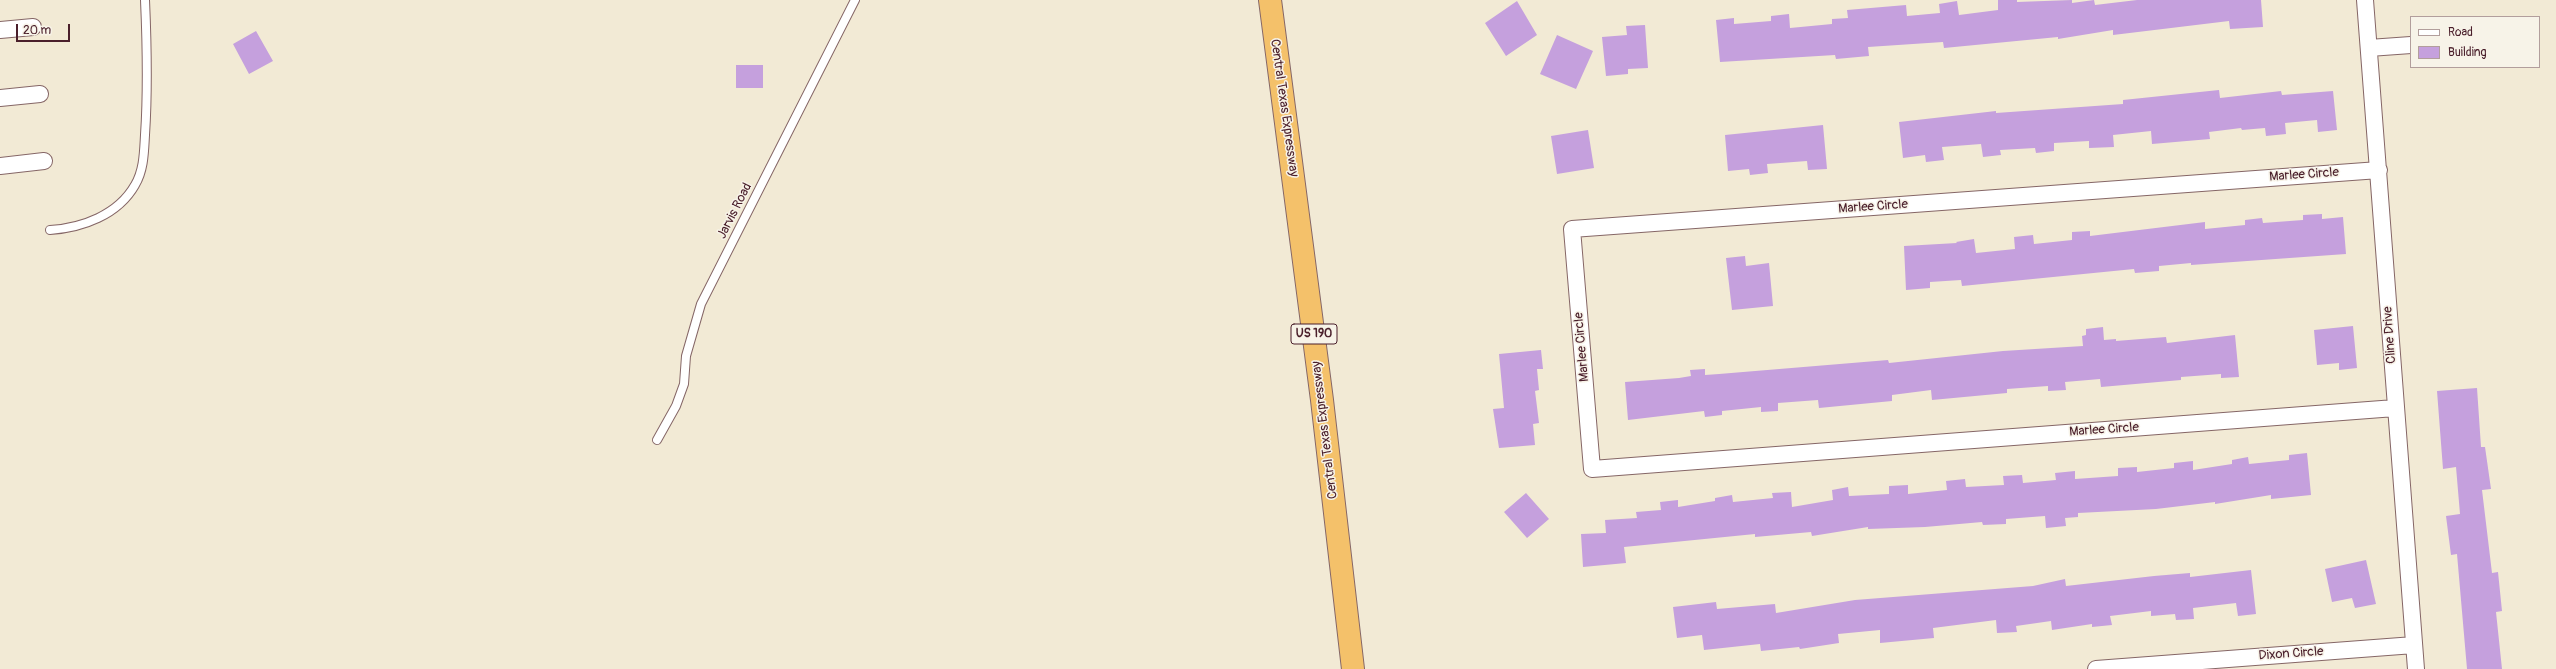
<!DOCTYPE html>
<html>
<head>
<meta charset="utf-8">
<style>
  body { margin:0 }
  #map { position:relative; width:2556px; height:669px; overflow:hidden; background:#f2ead5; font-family:Pangolin,sans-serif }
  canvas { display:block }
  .legend { position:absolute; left:2410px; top:16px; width:130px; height:52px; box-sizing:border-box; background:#f7f3e8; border:1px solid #b29e9c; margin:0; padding:5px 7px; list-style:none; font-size:12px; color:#4a1f2b }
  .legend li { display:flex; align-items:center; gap:8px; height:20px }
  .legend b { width:20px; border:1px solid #b29e9c }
  .scale { position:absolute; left:16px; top:24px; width:54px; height:18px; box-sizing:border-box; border:2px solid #4a1f2b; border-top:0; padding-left:5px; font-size:12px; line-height:14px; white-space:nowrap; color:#4a1f2b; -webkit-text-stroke:3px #f7f3e8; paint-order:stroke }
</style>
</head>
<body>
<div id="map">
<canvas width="2556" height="669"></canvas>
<ul class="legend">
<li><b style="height:5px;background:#fff"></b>Road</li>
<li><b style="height:11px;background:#c5a0dd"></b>Building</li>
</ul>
<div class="scale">20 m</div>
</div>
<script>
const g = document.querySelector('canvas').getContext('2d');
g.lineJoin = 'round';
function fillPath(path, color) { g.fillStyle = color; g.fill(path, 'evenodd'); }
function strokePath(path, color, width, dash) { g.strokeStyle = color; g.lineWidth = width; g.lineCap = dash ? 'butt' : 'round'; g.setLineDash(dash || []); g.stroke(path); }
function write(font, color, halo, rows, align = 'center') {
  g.font = font + ' Pangolin,sans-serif'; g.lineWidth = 3; g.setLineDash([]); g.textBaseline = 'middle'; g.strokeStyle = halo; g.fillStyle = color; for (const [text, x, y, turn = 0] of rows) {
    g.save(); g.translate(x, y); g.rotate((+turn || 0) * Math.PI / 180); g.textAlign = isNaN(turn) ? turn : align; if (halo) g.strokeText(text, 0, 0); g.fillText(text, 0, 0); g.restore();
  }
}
fillPath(new Path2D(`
  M1998,0h19v2l55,-2v3l22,-3 1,5 42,-5h124l2,27 -33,2 -1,-8 -116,14v-5l-55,9v-2l-114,11 -1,-6 -75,5 1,9 -33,3 -1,-4 -115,7 -4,-42 18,-2v6l37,-3v-5l18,-2 1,14 42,-4v-5l16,-1 -1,-8 59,-5 1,11 33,-3 -1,-9 18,-3 2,14 39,-5z
  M1517,1l20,34 -31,21 -21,-33z
  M1645,25l3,43 -20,1v5l-22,2 -4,-39 25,-2 -1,-9z
  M256,31l17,30 -24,13 -16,-30z
  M1557,35l36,16 -17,38 -36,-15z
  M736,65h27v23h-27z
  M2219,90l1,8 61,-7 1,4 51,-4 4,39 -19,2 -1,-12 -32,3 1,11 -20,2 -1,-8 -23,2 -1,-2 -32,4 1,7 -58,5 -1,-13 -38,4 1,12 -25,1v-7l-35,2v8l-18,2 -1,-5 -35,2 1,5 -18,2 -2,-13 -39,3 2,13 -18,2 -1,-7 -22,3 -4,-36 97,-11v2l127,-9v-4z
  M1823,125l4,44 -19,1 -1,-9 -40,3 1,9 -18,2 -1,-6 -21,2 -3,-36z
  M1588,130l6,38 -37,6 -6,-38z
  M2322,214v5l21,-2 3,37 -155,11v-2l-32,3v5l-24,2 -1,-4 -172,17 -1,-6 -31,2v6l-24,2 -2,-44 53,-3 -1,-1 18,-3 2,14 39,-4 -1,-12 19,-2 1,9 38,-4v-8l18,-1v5l115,-14v7l40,-4v-5l17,-2 1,5 40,-3v-5z
  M1745,256l1,10 23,-3 4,43 -41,4 -6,-52z
  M2353,326l4,42 -18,2v-7l-22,2 -3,-35z
  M2103,327l1,13 12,-1v2l50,-4 1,6 68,-8 4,42 -18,1v-4l-40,3v3l-80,7 -1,-8 -35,3 1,8 -18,1v-5l-41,3v4l-75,7 -1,-10 -39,5v6l-73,7 -1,-8 -40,3v8l-17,1v-5l-39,4v4l-17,2 -1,-6 -76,9 -3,-38 54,-4 12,-2 -1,-6 15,-1v6l14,-1 169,-14 1,3 114,-12 80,-5 -1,-10 4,-1v-6z
  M1541,350l2,19h-6l2,21 -4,1 4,32 -6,1 2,21 -36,3 -6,-39 11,-1 -5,-54z
  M2477,388l4,59h4l6,42 -9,1 10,83 6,-1 4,39 -6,1 6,57h-35l-10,-115 -6,1 -5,-39 14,-2 -4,-47 -13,2 -6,-78z
  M2307,453l4,42 -40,4v-4l-56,9v-2l-59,7 -78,4v4l-13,1 1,8 -20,2 -1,-12 -39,3v5l-23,1 -1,-3 -57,5 -57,2v-2l-56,9 -1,-4 -56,5v-3l-131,13 2,16 -43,4 -2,-33 25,-1 -1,-13 32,-2 -1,-6 25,-2 -1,-8 18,-2v7l37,-6v-3l17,-3 1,7 40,-4 -1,-5 19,-1 1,15 41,-7 -1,-10 16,-3 1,9 40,-2v-8l19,-1v9l39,-4 -1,-9 19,-2 1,8 38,-2 -1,-9 19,-1 1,8 33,-3 -1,-7 20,-2v8l43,-3v-8l19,-1v5l37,-4v-5l19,-2v9l39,-6v-4l16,-3 1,7 40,-4v-5z
  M1526,493l23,26 -22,19 -23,-26z
  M2366,560l10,44 -21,4 -3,-10 -20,4 -7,-33z
  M2251,570l5,44 -18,2 -2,-13 -43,5 1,11 -18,1 -1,-6 -24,2v-5l-41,5 2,9 -20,2v-3l-40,6 -1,-9 -35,5 1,6 -20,1 -1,-13 -63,8 1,10 -54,5v-13l-42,4 1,9 -39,6 -1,-2 -38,4 -1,-7 -56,6 -2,-15 -25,3 -4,-31 43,-5 1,7 58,-5 1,9 79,-13 178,-14 32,-7 1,7 88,-10 36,-3v4z`), '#c5a0dd');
const lane = new Path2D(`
  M50,230c32,-2 68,-15 85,-45 9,-15 9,-33 10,-50 3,-45 2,-90 0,-135
  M657,440l19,-34 8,-22 2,-28 15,-52 154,-304`);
const street = new Path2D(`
  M2365,0l51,669
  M0,30l33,-3
  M2369,48l42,-3
  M0,98l40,-4
  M0,166l44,-5
  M2379,170l-807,59 20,240 803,-61
  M2096,669l318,-24`);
const highway = new Path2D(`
  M1270,0l52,400 31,269`);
strokePath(lane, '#856666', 10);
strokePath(street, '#856666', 18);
strokePath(highway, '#856666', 24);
strokePath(lane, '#fff', 8);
strokePath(street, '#fff', 16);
strokePath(highway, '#f4c16a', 22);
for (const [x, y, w] of [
  [1314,334,46]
]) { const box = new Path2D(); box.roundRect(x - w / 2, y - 10, w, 20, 3); g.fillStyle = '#f7f3e8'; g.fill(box); strokePath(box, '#4a1f2b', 1); }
write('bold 12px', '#4a1f2b', null, [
  ["US 190",1314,334]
]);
write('13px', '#4a1f2b', '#f7f3e8', [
  ["Central Texas Expressway",1284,108,82],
  ["Marlee Circle",2304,175,-4],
  ["Marlee Circle",1873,207,-4],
  ["Jarvis Road",735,211,-63],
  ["Cline Drive",2390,335,-94],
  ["Marlee Circle",1582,347,-95],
  ["Central Texas Expressway",1325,430,-97],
  ["Marlee Circle",2104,430,-4],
  ["Dixon Circle",2291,654,-4]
]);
</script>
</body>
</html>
